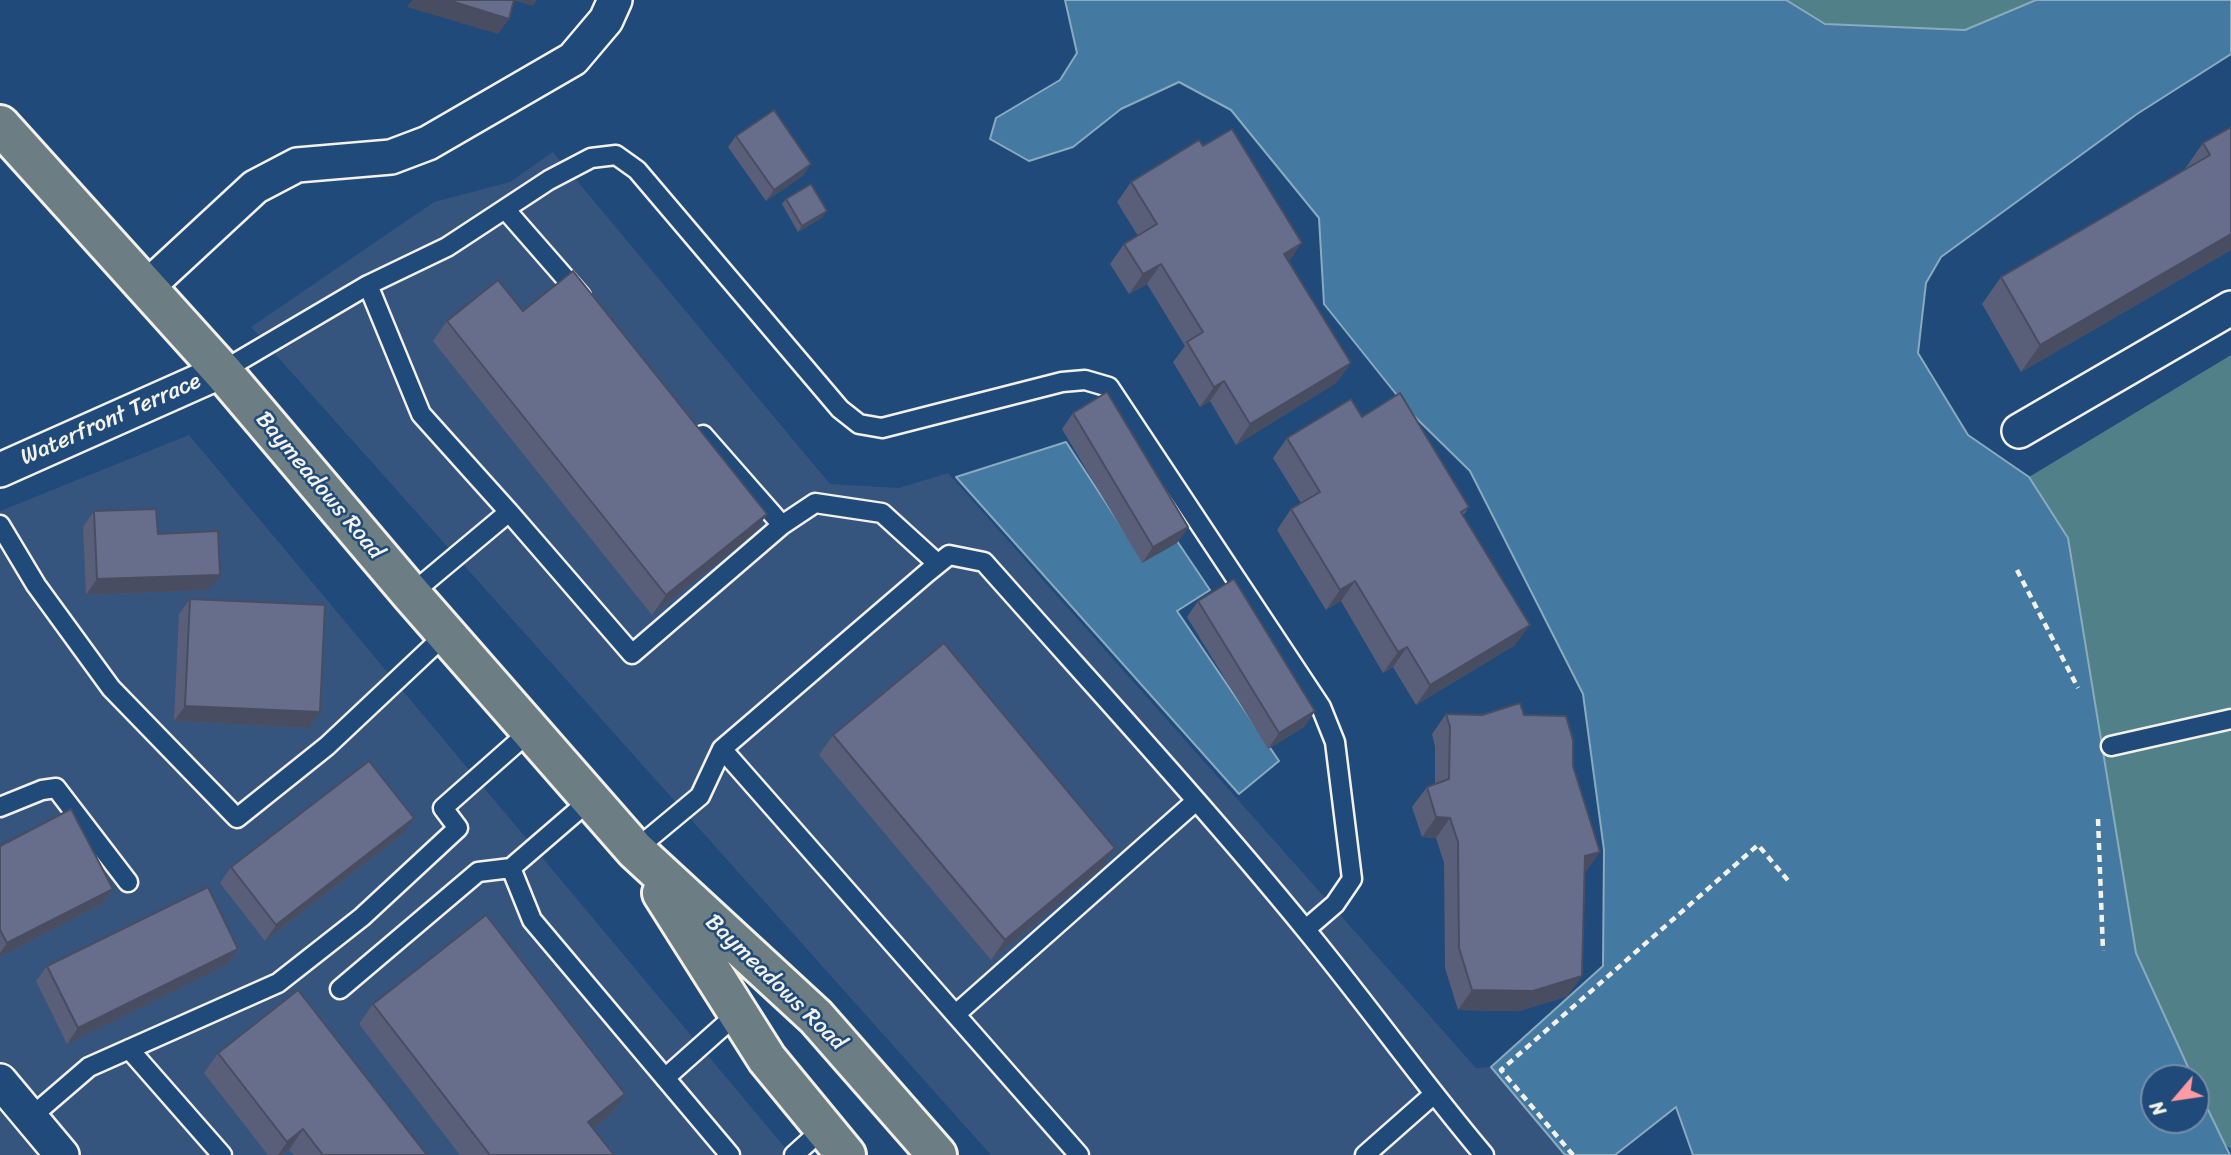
<!DOCTYPE html>
<html>
<head>
<meta charset="utf-8">
<style>
  body { margin:0 }
  #map { position:relative; width:2231px; height:1155px; overflow:hidden; background:#1f4a7a; font-family:Sriracha,sans-serif }
  canvas { display:block }
  .north { position:absolute; left:2140px; top:1064px; width:70px; height:70px; box-sizing:border-box; background:#1f4a7a; border:2px solid #748da6; border-radius:50%; rotate:241deg; font-size:19px; font-weight:700; line-height:28px; text-align:center; color:#f4f1e8 }
  .north::after { content:''; display:block; margin:auto; width:24px; height:32px; background:#ff9aa2; clip-path:polygon(50% 0,100% 100%,50% 72%,0 100%) }
</style>
</head>
<body>
<div id="map">
<canvas width="2231" height="1155"></canvas>
<div class="north">N</div>
</div>
<script>
const g = document.querySelector('canvas').getContext('2d');
g.lineJoin = 'round';
function fillPath(path, color) { g.fillStyle = color; g.fill(path, 'evenodd'); }
function strokePath(path, color, width, dash) { g.strokeStyle = color; g.lineWidth = width; g.lineCap = dash ? 'butt' : 'round'; g.setLineDash(dash || []); g.stroke(path); }
function write(font, color, halo, rows, align = 'center') {
  g.font = font + ' Sriracha,sans-serif'; g.lineWidth = 5; g.setLineDash([]); g.textBaseline = 'middle'; g.strokeStyle = halo; g.fillStyle = color; for (const [text, x, y, turn = 0] of rows) {
    g.save(); g.translate(x, y); g.rotate((+turn || 0) * Math.PI / 180); g.textAlign = isNaN(turn) ? turn : align; if (halo) g.strokeText(text, 0, 0); g.fillText(text, 0, 0); g.restore();
  }
}
fillPath(new Path2D(`
  M553,152l277,332 69,4 49,-15 528,595 15,-1 74,88h-574l-740,-828 183,-125 76,-20z
  M189,435l602,720h-791v-644z`), '#35557f');
fillPath(new Path2D(`
  M1786,0h250l-71,30 -140,-6z
  M2231,355v794l-8,-6 -27,-58v-7h-3l-57,-124 -68,-416 -39,-61z`), '#528089');
const water = new Path2D(`
  M1065,0h721l39,24 140,6 71,-30h195v54l-94,60 -196,143 -15,26 -8,70 50,82 61,42 39,61 68,415 57,125h-39v42h42v-35l34,70h-537l-17,-48 -61,48h-50l-74,-88 112,-101 1,-116 -21,-156 -113,-223 -58,-57 -88,-110 -5,-86 -88,-108 -52,-28 -58,27 -48,38 -44,14 -39,-22 6,-21 64,-38 17,-27z
  M1066,442l78,119 33,-20 33,49 -33,21 102,150 -40,33 -283,-317z`);
fillPath(water, '#447aa2');
strokePath(water, '#8aaabe', 2);
const lane = new Path2D(`
  M505,209l76,87
  M368,285l53,129 88,98 -98,82
  M222,371l146,-86 79,-38 102,-67 42,-22 25,-3 21,15 203,239 19,15 23,4 180,-46 23,-2 24,7 212,320 14,35 17,137 -17,25 -29,25
  M703,435l79,90
  M509,512l123,142 150,-129 33,-22 67,10 56,51
  M0,525l36,60 75,103 126,130 90,-72 119,-112
  M2111,746l120,-27
  M722,749l357,406
  M591,799l-80,69 21,52 198,235
  M0,807l42,-17 14,-2 72,94
  M635,850l65,-54 22,-47 206,-177 21,-17 35,7c108,122 219,242 322,368 61,74 116,152 178,225
  M340,989l138,-117 33,-4
  M957,1013l239,-212
  M129,1049l93,106
  M665,1078l73,-65
  M31,1117l58,-50 189,-84 84,-66 96,-89 -15,-20 87,-77
  M794,1155l30,-27
  M1365,1155l68,-60`);
const street = new Path2D(`
  M147,287l108,-100 42,-22 94,-8 37,-14 145,-84 33,-39 9,-20
  M2019,431l212,-123
  M0,470l222,-99
  M0,1081l62,74`);
const primary = new Path2D(`
  M0,125l222,246 189,223 224,256 181,167 121,138
  M662,893l105,166 79,96`);
strokePath(lane, '#f4f1e8', 23);
strokePath(street, '#f4f1e8', 38);
strokePath(primary, '#f4f1e8', 44);
strokePath(new Path2D(`
  M2017,570l61,118
  M2098,819l5,132
  M1573,1155l-72,-85 257,-225 33,39`), '#f4f1e8', 4.5, [7, 5]);
strokePath(lane, '#1f4a7a', 18);
strokePath(street, '#1f4a7a', 33);
strokePath(primary, '#6c7e84', 38);
fillPath(new Path2D(`
  M2231,127v123l-210,122 -39,-68 19,-27 183,-107 19,-27z
  M736,136l68,39 -38,26 -38,-54z
  M1131,182l158,80 62,101 -15,20 -100,62 -26,-44 -10,6 -27,-45 12,-16 -38,-62 -18,10 -19,-30 14,-20 14,-8 -21,-34z
  M786,199l37,18 -25,15 -16,-28z
  M523,311l244,203 -14,20 -101,81 -219,-274 14,-20z
  M1073,413l115,114 -11,16 -35,20 -80,-134z
  M1362,417l107,90 -6,9 52,129 -99,60 -23,-38 -10,6 -42,-72 -15,9 -49,-80 14,-21 10,-6 -28,-45 14,-20z
  M94,511l64,23 51,56 -123,5 -3,-68z
  M190,599l119,129 -135,-7 5,-107z
  M1198,601l117,110 -11,16 -36,22 -81,-132z
  M1446,714l78,1 49,51 13,106h-2l-16,124 -49,15 -61,-1 -13,-42 -1,-105 -8,-25 -14,-1 -10,-30 15,-20 8,-3v-37l-3,-13z
  M833,735l268,133 -110,92 -172,-205z
  M403,834l-138,107 -45,-58 11,-16z
  M0,846l113,43 -11,15 -102,53z
  M238,949l-11,16 -160,79 -31,-63 11,-15z
  M373,1004l238,110 -18,14 21,27h-154l-101,-131z
  M218,1053l209,102h-133l-5,-5 -7,5h-14l-64,-82z`), '#595f78');
fillPath(new Path2D(`
  M412,0h36l61,19 -11,15 -91,-27z
  M512,0h25l-4,6z
  M811,164l-7,11 -38,26 8,-11z
  M827,211l-4,6 -25,15 4,-6z
  M2231,229v21l-210,122 19,-27z
  M1302,243l-14,20 -4,-9z
  M1161,264l-14,20 -18,10 14,-20z
  M1351,363l-15,20 -100,62 14,-21z
  M1224,381l-14,20 -10,6 14,-20z
  M767,514l-14,20 -101,81 14,-20z
  M1188,527l-11,16 -35,20 11,-16z
  M220,575l-11,15 -123,5 11,-16z
  M1355,581l-14,20 -15,9 14,-20z
  M1530,625l-15,20 -99,60 14,-20z
  M1407,647l-14,20 -10,6 15,-21z
  M185,706l135,6 -11,16 -135,-7z
  M1315,711l-11,16 -36,22 11,-16z
  M1436,817l14,1 -14,20 -14,-1z
  M414,818l-11,16 -138,107 11,-16z
  M1115,848l-14,20 -110,92 14,-20z
  M1600,852l-14,20 -15,4 14,-20z
  M113,889l-11,15 -102,53v-4l7,-10z
  M238,949l-11,16 -160,79 11,-16z
  M1582,976l-14,20 -49,15 -61,-1 14,-20z
  M625,1094l-14,20 -37,29 14,-21z
  M303,1129l-14,21 -7,5h-4l9,-13z`), '#484d61');
const building = new Path2D(`
  M448,0h66l-5,19z
  M774,110l37,54 -37,26 -38,-54z
  M2231,127v107l-191,111 -39,-68 209,-122 -7,-12z
  M1232,129l70,114 -18,11 67,109 -101,61 -26,-43 -10,6 -27,-45 16,-10 -42,-68 -18,10 -19,-30 33,-20 -26,-42 68,-42 4,6z
  M811,184l16,27 -25,15 -16,-27z
  M573,271l194,243 -101,81 -219,-274 51,-41 25,31z
  M1107,392l81,135 -35,20 -80,-134z
  M1400,393l69,114 -8,5 69,113 -100,60 -23,-38 -9,5 -43,-71 -15,9 -49,-81 29,-17 -33,-54 64,-39 11,18z
  M156,509l2,25 60,-3 2,44 -123,4 -3,-68z
  M1234,579l81,132 -36,22 -81,-132z
  M190,599l135,6 -5,107 -135,-6z
  M944,643l171,205 -110,92 -172,-205z
  M1520,703l4,12 42,1 7,24v26l27,86 -15,4 -3,120 -49,15 -61,-1 -13,-42 -1,-106 -8,-24 -14,-1 -9,-30 22,-8 1,-52 -4,-13 36,1z
  M369,761l45,57 -138,107 -45,-58z
  M71,809l42,80 -106,54 -7,-13v-84z
  M208,887l30,62 -160,79 -31,-62z
  M486,915l139,179 -37,28 26,33h-124l-117,-151z
  M298,990l129,165h-104l-20,-26 -16,13 -69,-89z`);
fillPath(building, '#676e8b');
strokePath(building, '#484d61', 2);
write('23px', '#f4f1e8', '#1f4a7a', [
  ["Waterfront Terrace",111,420,-24],
  ["Baymeadows Road",319,486,50],
  ["Baymeadows Road",775,983,44]
]);
</script>
</body>
</html>
